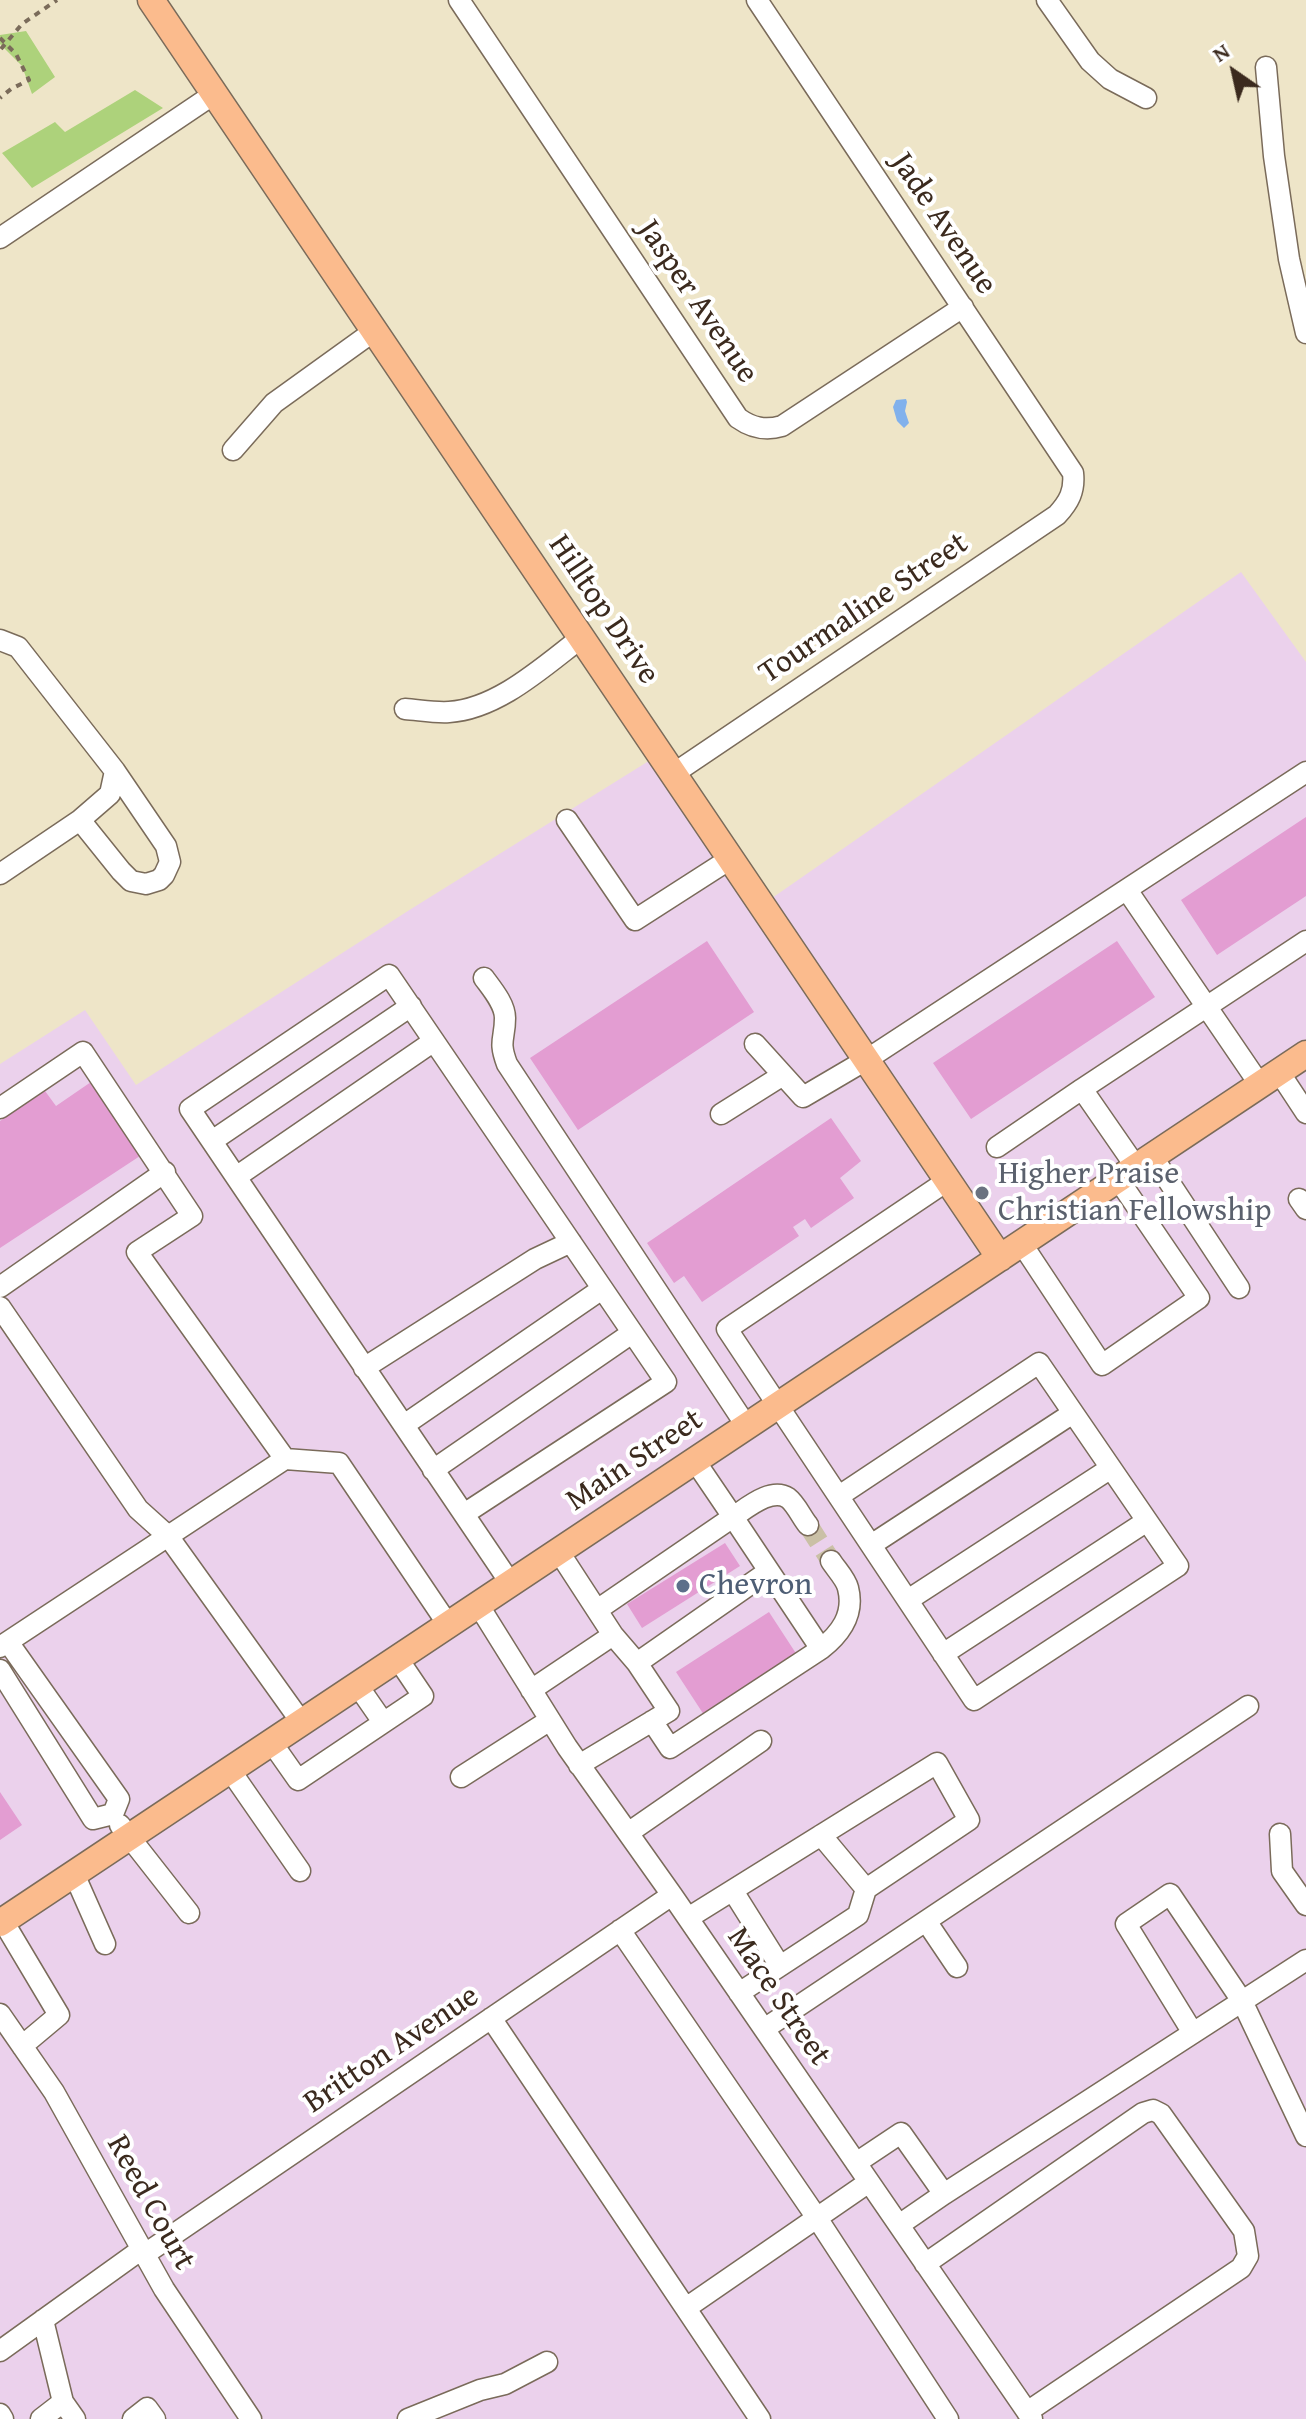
<!DOCTYPE html>
<html>
<head>
<meta charset="utf-8">
<style>
  body { margin:0 }
  #map { position:relative; width:1306px; height:2419px; overflow:hidden; background:#eee5c8; font-family:"Gentium Book Plus",serif }
  canvas { display:block }
  .north { position:absolute; left:1194px; top:32px; width:80px; height:80px; -webkit-text-stroke:6px #fff; paint-order:stroke; rotate:326deg; font-size:22px; font-weight:700; line-height:32px; text-align:center; color:#3b2a1e }
  .north::after { content:''; display:block; margin:auto; width:28px; height:36px; background:#3b2a1e; clip-path:polygon(50% 0,100% 100%,50% 72%,0 100%) }
</style>
</head>
<body>
<div id="map">
<canvas width="1306" height="2419"></canvas>
<div class="north">N</div>
</div>
<script>
const g = document.querySelector('canvas').getContext('2d');
g.lineJoin = 'round';
function fillPath(path, color) { g.fillStyle = color; g.fill(path, 'evenodd'); }
function strokePath(path, color, width, dash) { g.strokeStyle = color; g.lineWidth = width; g.lineCap = dash ? 'butt' : 'round'; g.setLineDash(dash || []); g.stroke(path); }
function write(font, color, halo, rows, align = 'center') {
  g.font = font + ' "Gentium Book Plus",serif'; g.lineWidth = 8; g.setLineDash([]); g.textBaseline = 'middle'; g.strokeStyle = halo; g.fillStyle = color; for (const [text, x, y, turn = 0] of rows) {
    g.save(); g.translate(x, y); g.rotate((+turn || 0) * Math.PI / 180); g.textAlign = isNaN(turn) ? turn : align; if (halo) g.strokeText(text, 0, 0); g.fillText(text, 0, 0); g.restore();
  }
}
fillPath(new Path2D(`
  M1241,572l65,90v1757h-1306v-1355l85,-54 51,75 275,-176 249,-155 102,151z`), '#ebd1ec');
fillPath(new Path2D(`
  M26,31l29,46 -23,17 -10,-28 -22,-22v-9z
  M135,90l28,18 -131,80 -30,-35 53,-31 10,10z`), '#add27b');
fillPath(new Path2D(`
  M906,399l1,3 -2,9 4,12 -5,5 -7,-7 -4,-14 3,-7z`), '#81b1ec');
fillPath(new Path2D(`
  M1306,817v79l-89,59 -36,-55z
  M707,941l47,71 -176,118 -48,-72z
  M1117,941l38,56 -184,122 -38,-56z
  M91,1082l49,74 -140,92v-127l45,-30 11,15z
  M831,1118l30,43 -21,17 14,20 -43,30 -6,-9 -12,8 6,9 -97,66 -18,-26 -10,7 -27,-40z
  M725,1543l15,23 -98,62 -15,-24z
  M769,1612l30,46 -93,60 -30,-46z
  M0,1792l22,33 -22,15z`), '#e39dd2');
strokePath(new Path2D(`
  M808,1525l23,36`), '#cac0a6', 20, [20, 10]);
const minor = new Path2D(`
  M459,0l279,418c14,10 27,13 44,8l181,-119
  M1047,0l43,61 20,18 36,19
  M1266,67l8,89 15,103 17,74
  M0,238l214,-144
  M233,450l41,-47 100,-72
  M0,640l18,7 97,124 -5,23 -30,26 -80,54
  M405,709c14,1 30,4 44,3 49,-3 95,-46 132,-74
  M673,774l384,-259c12,-13 18,-24 16,-42l-316,-473
  M80,820l41,51 10,10 15,3 13,-4 5,-5 6,-13 -4,-16 -51,-75
  M567,820l68,100 95,-61
  M1127,890l133,195
  M484,978c8,11 21,26 21,40 0,22 -7,22 2,46l240,363
  M755,1044l48,53 63,-37 440,-288
  M1279,1072l27,41
  M1082,1089l224,-148
  M0,1108l83,-56 109,164 -55,36 148,207 -285,188
  M721,1114l62,-39
  M212,1141l199,-135
  M997,1147l85,-58 54,78
  M1152,1156l87,132
  M236,1177l198,-136
  M1299,1199l7,10
  M1022,1244l80,121 97,-67 -81,-119
  M0,1287l165,-115
  M0,1307l138,202 30,27 134,187
  M364,1368l171,-109 36,-17
  M404,1425l198,-136
  M285,1459l54,4 110,163
  M433,1470l199,-137
  M839,1496l200,-133 139,203 -204,134 -247,-371 220,-148
  M464,1514l202,-132 -277,-407 -199,134 321,475
  M871,1545l202,-132
  M908,1600l203,-132
  M479,1606l88,141 105,148 360,524
  M597,1610l136,-93 -38,-56
  M613,1635l24,28 132,-92
  M8,1642l111,157 -6,15
  M821,1649c19,-15 34,-34 27,-61 -2,-9 -12,-19 -17,-27
  M943,1654l204,-133
  M0,1670l93,149 20,-5
  M358,1686l25,36
  M531,1690l82,-55 -54,-83
  M652,1721l18,27 151,-99 -88,-132c14,-9 38,-30 55,-19 8,6 14,20 20,27
  M272,1743l26,37 125,-84 -25,-37
  M579,1765l90,-54 -32,-48
  M230,1770l70,101
  M461,1777l89,-57
  M120,1825l69,88
  M628,1833l133,-92
  M1280,1834l2,37 24,34
  M821,1835l45,54
  M74,1874l31,70
  M733,1891l47,75
  M688,1918l249,-155 32,57 -103,69 -8,26 -119,78
  M3,1921l56,94 -37,31
  M926,1921l31,46
  M620,1930l197,288 131,201
  M0,2014l54,78 110,197 87,130
  M491,2018l269,401
  M764,2029l484,-323
  M1193,2033l-67,-109 44,-30 72,107 64,135
  M856,2163l45,-30 43,61 -45,31
  M944,2194l362,-234
  M145,2254l527,-359
  M925,2264l218,-151 10,-3 8,4 83,117 4,25 -7,12 -214,144
  M686,2308l183,-126
  M43,2320l20,82
  M0,2351l142,-102
  M0,2414l3,5
  M41,2419l22,-17 12,17
  M133,2419l14,-11 8,11
  M408,2419l72,-29 25,-6 42,-22`);
const major = new Path2D(`
  M151,0l849,1258
  M0,1923l1306,-869`);
strokePath(minor, '#7a6b5a', 23);
strokePath(major, '#7a6b5a', 29);
strokePath(new Path2D(`
  M0,38l16,16 13,26 -18,9 -11,9
  M1,49l21,-25 35,-24`), '#7a6b5a', 4, [6, 6]);
strokePath(minor, '#fff', 20);
strokePath(major, '#fbbb8d', 26);
for (const [x, y, r, color] of [
  [982,1193,8,"#6b7280"],
  [683,1586,8,"#5c6f8a"]
]) { const dot = new Path2D(); dot.arc(x, y, r, 0, 2 * Math.PI); g.fillStyle = color; g.fill(dot); strokePath(dot, '#fff', 3); }
write('32px', '#3b2a1e', '#fff', [
  ["Jade Avenue",943,224,56],
  ["Jasper Avenue",697,302,56],
  ["Tourmaline Street",864,609,-34],
  ["Hilltop Drive",603,610,56],
  ["Main Street",635,1461,-34],
  ["Mace Street",778,1997,56],
  ["Britton Avenue",392,2050,-34],
  ["Reed Court",150,2203,61]
]);
write('32px', '#5b616d', '#fff', [
  ["Higher Praise",998,1175],
  ["Christian Fellowship",998,1212]
], 'left');
write('32px', '#4e5e75', '#fff', [
  ["Chevron",699,1586]
], 'left');
</script>
</body>
</html>
